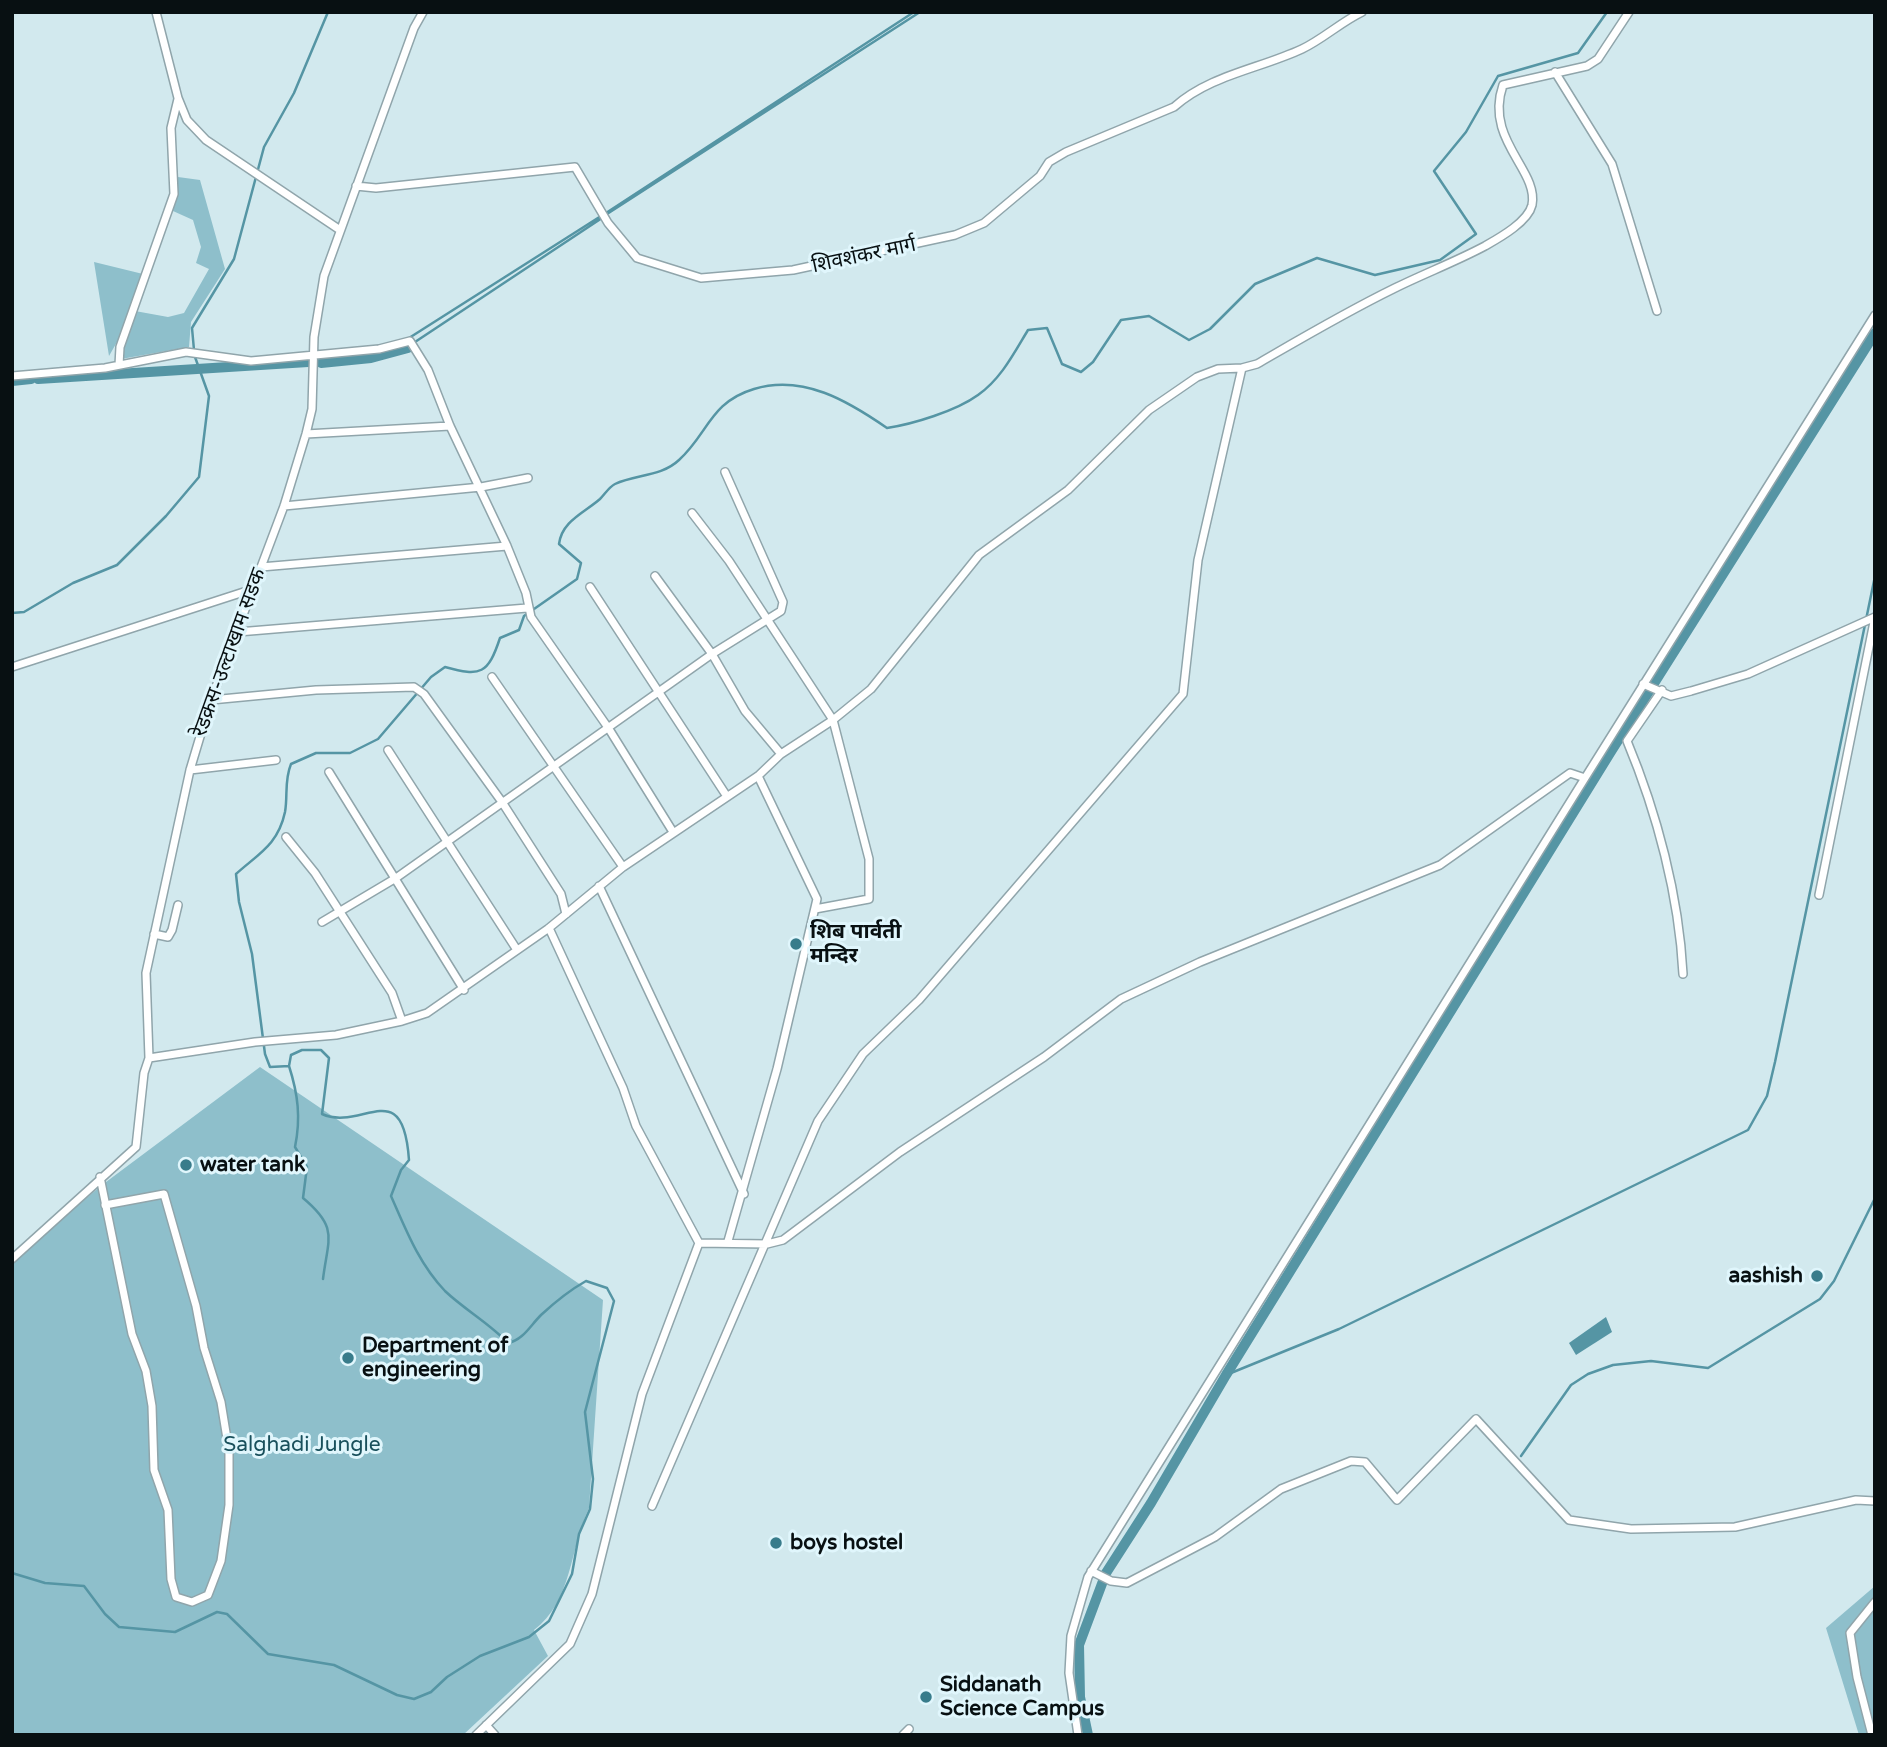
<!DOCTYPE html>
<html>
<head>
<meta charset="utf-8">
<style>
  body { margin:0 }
  #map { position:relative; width:1887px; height:1747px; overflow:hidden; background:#d2e9ee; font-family:"Varela Round",sans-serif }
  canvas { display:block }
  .frame { position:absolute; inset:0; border:14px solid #081012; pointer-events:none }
</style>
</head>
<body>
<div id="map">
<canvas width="1887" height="1747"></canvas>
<div class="frame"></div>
</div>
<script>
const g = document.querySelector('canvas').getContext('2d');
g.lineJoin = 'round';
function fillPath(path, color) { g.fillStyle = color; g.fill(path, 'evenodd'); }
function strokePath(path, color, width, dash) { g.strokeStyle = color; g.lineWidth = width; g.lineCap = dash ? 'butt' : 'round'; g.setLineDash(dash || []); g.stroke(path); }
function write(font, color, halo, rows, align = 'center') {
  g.font = font + ' "Varela Round","Noto Sans Devanagari",sans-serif'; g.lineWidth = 6; g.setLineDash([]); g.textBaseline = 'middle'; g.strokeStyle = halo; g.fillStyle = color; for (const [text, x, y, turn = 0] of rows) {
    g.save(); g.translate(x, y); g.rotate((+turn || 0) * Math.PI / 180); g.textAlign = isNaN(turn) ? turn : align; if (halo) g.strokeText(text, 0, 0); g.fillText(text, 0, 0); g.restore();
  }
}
fillPath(new Path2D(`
  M178,177l22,3 25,89 -34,53 -2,25 -68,12 14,-48 33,6 16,-4 25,-44 -13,-6 5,-16 -8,-27 -20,-9z
  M94,262l49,12 -22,61 -12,21z
  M260,1067l343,233 -14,208c-19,40 -17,94 -55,122l14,26 -85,79h-451v-475l90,-75z
  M1875,1586v149h-16l-33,-107z`), '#8ebfcb');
fillPath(new Path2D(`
  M1606,1317l6,15 -36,23 -7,-12z`), '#5595a4');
strokePath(new Path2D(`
  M606,213l308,-201
  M607,214l313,-202
  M409,338l192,-122
  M415,342l187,-124
  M194,350l-2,-22 42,-69 30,-112 30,-54 34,-81
  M12,613l12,-1 49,-29 44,-18 49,-49 33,-39 10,-81 -14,-39
  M289,1066c9,28 12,52 6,81l12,20 -4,31c36,30 25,40 20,81
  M1226,1375l113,-46 409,-199 19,-34 8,-34 100,-486
  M1521,1456l50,-71 17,-11 25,-9 38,-4 57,7 112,-69 14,-18 41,-83
  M12,1573l33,10 39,3 21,28 14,13 56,5 42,-20 10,2 41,40 66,11 63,30 17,4 17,-7 16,-15 33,-21 49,-19 20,-16 23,-47 7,-40 11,-25 3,-30 -8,-67 29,-111 -7,-13 -21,-7c-16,9 -31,21 -45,34 -11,11 -18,25 -33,28 -19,-20 -43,-33 -63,-52 -26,-27 -39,-61 -54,-95l10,-26 8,-10c-6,-87 -47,-28 -87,-46l7,-56 -8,-8h-19l-11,5 -2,11 -19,1 -5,-13 -13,-100 -13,-52 -3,-28c22,-20 42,-29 49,-62 3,-17 -1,-31 6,-48l25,-11h34l28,-14 53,-62 14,-10c36,10 43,7 55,-29l19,-8 5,-14 53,-37 4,-16 -22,-19c3,-23 25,-31 41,-45 5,-5 9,-12 15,-15 21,-10 46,-7 64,-24 29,-26 31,-58 75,-71 49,-15 94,12 133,39 26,-4 69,-17 91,-33 23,-16 36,-42 50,-65l19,-2 15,36 19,8 12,-10 28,-42 28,-4 40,24 21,-11 45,-45 62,-26 58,17 65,-15 36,-26 -42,-63 32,-39 32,-56 80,-23 29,-41`), '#5595a4', 2.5);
strokePath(new Path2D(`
  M321,363l50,-5 37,-10
  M38,379l270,-17
  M12,381l19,-2
  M1088,1735l-8,-38 -1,-52 27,-72 45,-70 75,-128 384,-622 265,-420`), '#5595a4', 10);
const street = new Path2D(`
  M156,12l22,86 9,22 19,20 134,90
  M1555,72l57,92 45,147
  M356,186l20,2 199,-21 33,56 29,35 64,20 92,-8 162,-35 29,-12 56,-47 9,-14 17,-10 108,-45c36,-32 85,-38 128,-58 21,-10 39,-27 60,-37
  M119,365l1,-18 54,-153 -3,-66 7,-29
  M12,376l93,-8 81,-16 65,9 128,-12 31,-8 18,29 22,56 57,120 19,47 5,24 78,112 64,103
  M306,434l144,-8
  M284,506l197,-19 47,-9
  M692,513l37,48 104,159 36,139v40l-54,10
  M261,567l246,-21
  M655,576l57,78 33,57 36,43
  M590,587l136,208
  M238,632l289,-24
  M12,667l241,-78
  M492,677l131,190
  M1643,684l28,12 20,-5 57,-17 127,-57
  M1662,690l-35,51c30,72 52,155 56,233
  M211,700l105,-10 98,-3 10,7 78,108 59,92 5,20
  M388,750l129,200
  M190,770l86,-10
  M329,772l135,218
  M286,837l29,36 77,120 10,28
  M599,886l145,308
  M1819,895l56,-278
  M322,922l74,-44 316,-224 69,-43 2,-9 -58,-130
  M549,928l74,160 13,38 63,117
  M154,934l14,3 4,-7 6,-25
  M149,1058l106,-16 81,-7 66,-14 25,-8 122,-85 74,-61 135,-91 23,-22 52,-34 38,-31 108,-134 89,-65 81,-80 48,-33 21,-8 24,-1 15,-4c45,-26 89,-52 136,-75 30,-15 62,-27 92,-43 14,-8 43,-24 47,-41 7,-35 -48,-65 -29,-120l84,-19 11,-7 31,-47
  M100,1177l32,157 14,37 6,35 2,64 14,40 3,69 5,18 16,5 16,-7 13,-34 8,-56v-54l-8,-49 -17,-54 -8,-42 -32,-112 -59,11
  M728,1241l49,-172 40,-170 -59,-123
  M12,1259l124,-112 8,-74 5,-15 -3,-85 44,-203 21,-70 73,-194 22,-72 6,-25 2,-72 10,-61 90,-248 9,-16
  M652,1506l166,-385 45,-67 56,-54 264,-306 15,-134 44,-192
  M1091,1571l20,10 16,2 88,-46 66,-48 70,-28 14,1 32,38 79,-81 93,101 62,9 104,-2 121,-27 19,1
  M486,1725l9,10
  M476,1735l94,-91 22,-50 50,-200 57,-151 68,1 16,-4 117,-88 144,-95 77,-58 79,-37 240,-97 130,-92 15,5 290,-463
  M903,1735l6,-6
  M1078,1735l-9,-62 2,-37 17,-59 497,-799
  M1872,1735l-15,-58 -7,-44 25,-31`);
strokePath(street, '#90a5ab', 10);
strokePath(street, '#fff', 7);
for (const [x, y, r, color] of [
  [796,944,7,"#387c8b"],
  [186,1165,7,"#387c8b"],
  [1817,1276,7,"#387c8b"],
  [348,1358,7,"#387c8b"],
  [776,1543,7,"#387c8b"],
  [926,1697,7,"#387c8b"]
]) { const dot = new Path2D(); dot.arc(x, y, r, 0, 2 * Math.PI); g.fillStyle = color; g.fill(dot); strokePath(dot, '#e0f6fc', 2.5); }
write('21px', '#081012', '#e0f6fc', [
  ["शिवशंकर मार्ग",864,256,-12],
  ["रेडक्रस-उल्टाखाम सडक",230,653,-70]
]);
write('bold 21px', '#081012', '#e0f6fc', [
  ["शिब पार्वती",810,932],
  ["मन्दिर",810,956],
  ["water tank",200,1165],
  ["aashish",1803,1276,"right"],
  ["Department of",362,1346],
  ["engineering",362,1370],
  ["boys hostel",790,1543],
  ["Siddanath",940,1685],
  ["Science Campus",940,1709]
], 'left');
write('21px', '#19505c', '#e0f6fc', [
  ["Salghadi Jungle",302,1445]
]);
</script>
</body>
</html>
